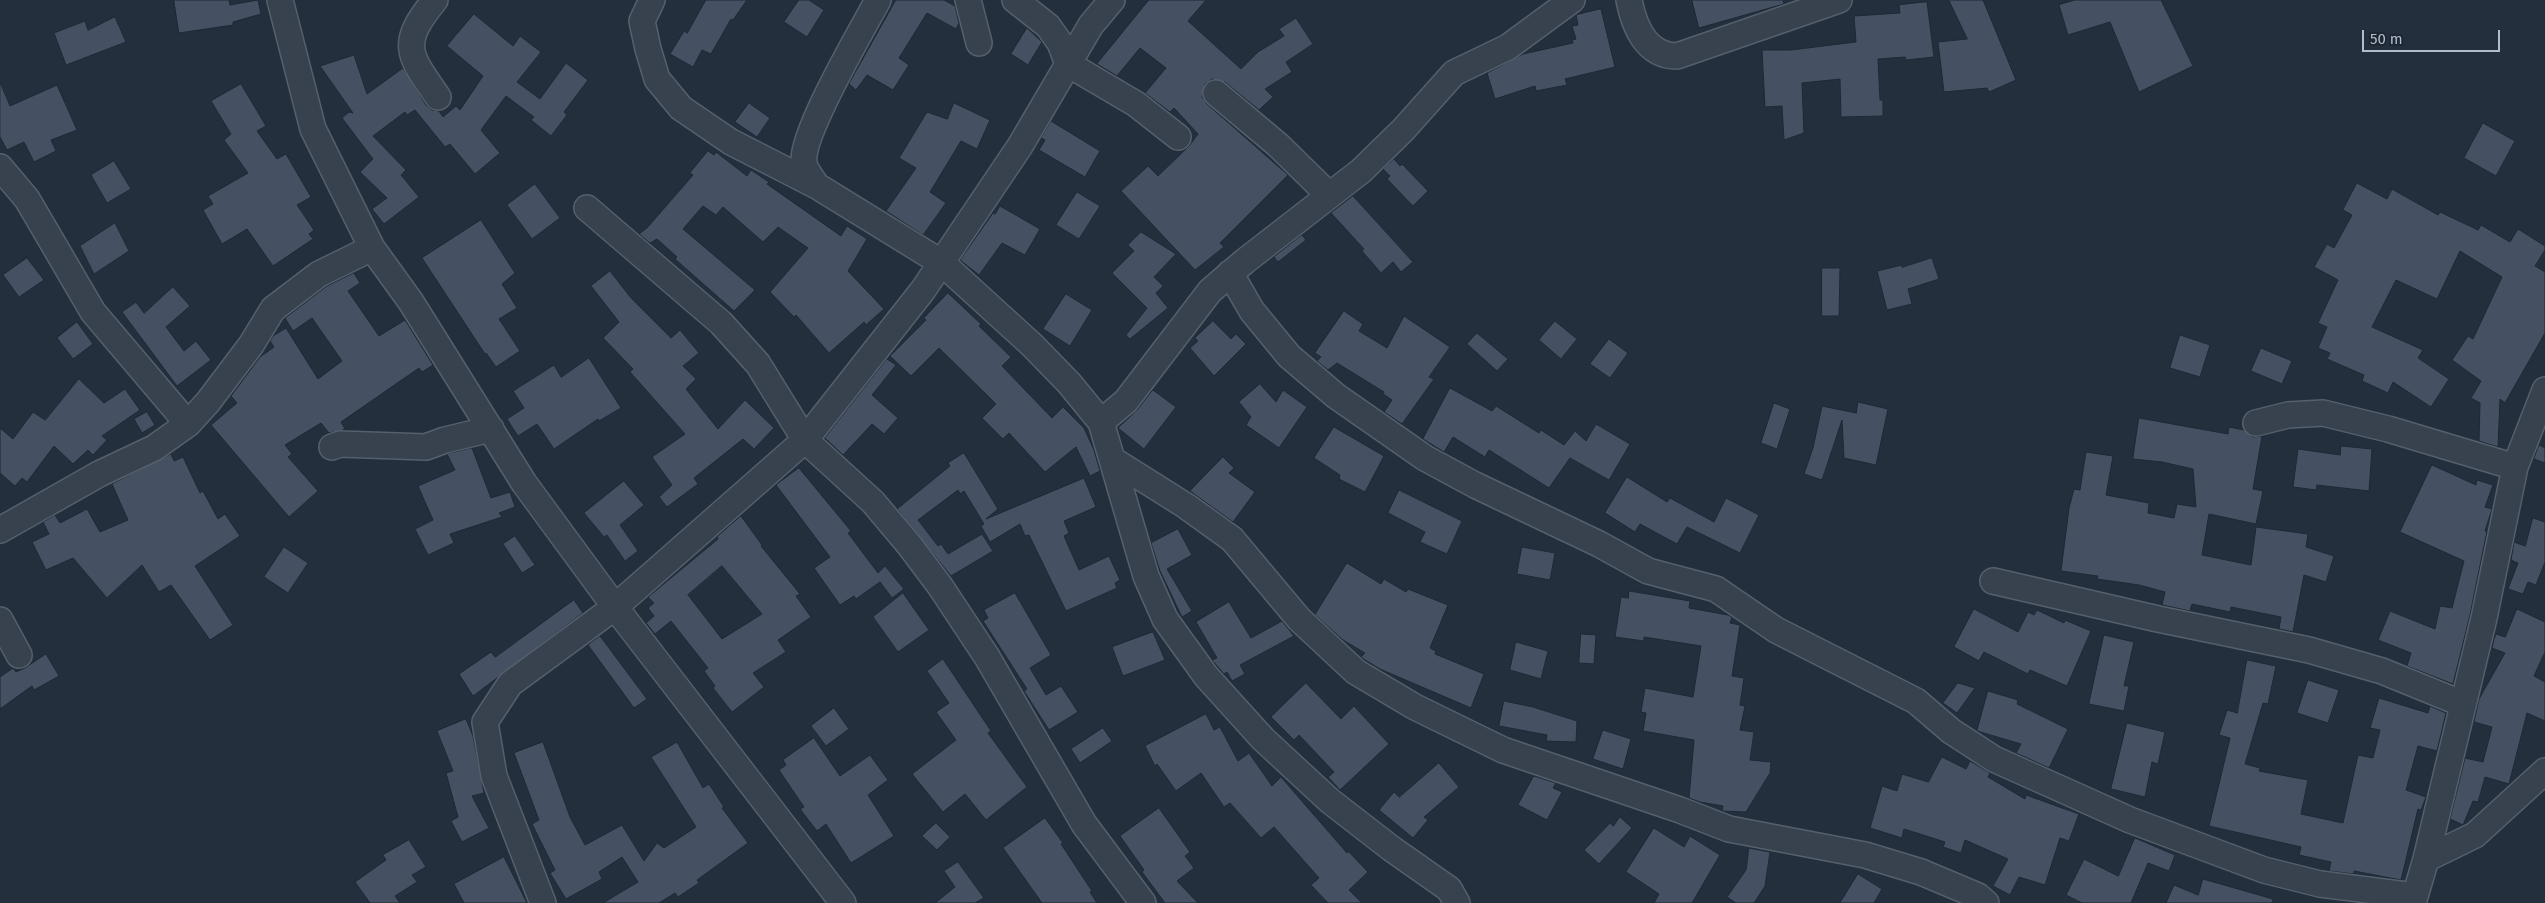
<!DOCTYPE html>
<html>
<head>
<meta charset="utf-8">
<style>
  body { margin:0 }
  #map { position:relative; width:2545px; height:903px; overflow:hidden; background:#242f3e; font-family:"Fira Sans",sans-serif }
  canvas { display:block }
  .scale { position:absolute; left:2362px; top:30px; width:138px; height:22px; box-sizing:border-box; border:2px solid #b4bcc9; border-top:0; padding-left:6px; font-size:15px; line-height:18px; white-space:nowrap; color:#b4bcc9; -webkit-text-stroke:4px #1d2633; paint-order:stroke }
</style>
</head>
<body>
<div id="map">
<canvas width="2545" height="903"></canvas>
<div class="scale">50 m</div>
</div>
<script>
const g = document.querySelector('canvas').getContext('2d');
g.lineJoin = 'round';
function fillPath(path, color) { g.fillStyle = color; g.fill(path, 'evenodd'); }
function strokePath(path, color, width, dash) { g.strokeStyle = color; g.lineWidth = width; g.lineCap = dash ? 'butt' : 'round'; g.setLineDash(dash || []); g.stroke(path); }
const building = new Path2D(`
  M174,0h55l1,5 28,-5 3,14 -28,8v3l-54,8z
  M706,0h41l-14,20 -2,-1 -20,35 -9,-4 -9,17 -23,-13 14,-23 3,2z
  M799,0h10l15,10 -17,27 -23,-15z
  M896,0h48l11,6 4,17 -3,6 -29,-16 -28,45 10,7 -16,25 -26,-15 -11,15 -7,-6z
  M1149,0h57l-18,21 53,48 17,-17 26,-16 -5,-7 17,-11 17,26 -27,18 6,10 -27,17 8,8 -14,13 -34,-28 -13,-3 -7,5 -3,13 5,7 81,71 -68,68 4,4 -29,23 -74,-79 27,-25 10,10 31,-30 9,-12 -24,-26 -4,4 -25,-19 21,-25 -26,-20 -23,28 -20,-12z
  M1692,0h91l1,4 -85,24z
  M1949,0h34l33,80 -27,12 -2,-4 -43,4 -6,-50 29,-3z
  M2075,0h86l32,66 -54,26 -29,-70 -42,13 -9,-30z
  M1927,2l7,55 -28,3 -1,-3 -27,2 2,41h3v16l-42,1 -1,-38 -38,4 2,50 -20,7 -2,-34 -17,1 -3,-57h29l65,-8 -2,-26 46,-3 -1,-8z
  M1601,9l14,58 -50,12 2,6 -31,6 -1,-5 -40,13 -8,-26 36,-19 50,-11 -1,-3 4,-1 -4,-13 6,-1 -2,-10z
  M474,14l39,32 7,-10 21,16 -24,30 23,17 26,-36 22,17 -24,32 3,3 -16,21 -20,-16 3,-3 -28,-21 -25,34 19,23 -25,21 -25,-30 -5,3 -30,-37 -8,5 -2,-3 -32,24 33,34 -5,5 18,22 -35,27 -12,-15 15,-11 -27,-26 13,-13 -31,-41 7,-6 4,1 -33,-47 34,-11 13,39 36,-26 23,37 6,5 7,1 4,6 13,-11 4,4 23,-34 -36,-30z
  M115,17l11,25 -60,23 -12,-32 31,-12 3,9z
  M1027,28l15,14 -14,23 -17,-11z
  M0,82l10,24 47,-21 20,45 -26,10 5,11 -22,11 -10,-20 -17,8 -7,-13z
  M241,84l25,42 -9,5 20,28 9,-5 25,43 -14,8 17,25 -5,4 4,5 -40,27 -26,-37 -25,15 -19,-34 10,-6 -5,-8 40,-23 -24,-33 7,-6 -20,-33z
  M749,103l21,15 -13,19 -22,-15z
  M954,103l36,17 -13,29 -16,-8 -31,51 16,11 -23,32 -37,-24 30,-43 -17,-10 28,-46 20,7z
  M1051,121l49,30 -15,26 -46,-27 6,-10 -4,-2z
  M2483,123l32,18 -19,35 -32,-18z
  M708,151l6,4 2,-3 31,24 4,-6 18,12 -2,2 74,52 6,-10 20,13 -19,32 36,38 -18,16 -2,-3 -35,31 -33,-38 -2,2 -24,-25 38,-44 -30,-21 -15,15 -40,-35 -7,8 -13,-9 -20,23 72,61 -21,21 -59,-52 2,-2 -20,-18 -7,4 -11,-9 8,-6 46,-53 -3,-2z
  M1394,159l6,7 2,-2 26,27 -15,15 -26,-27 3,-3 -7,-7z
  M114,161l17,28 -24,14 -16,-28z
  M2357,183l30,16 5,-10 46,26 2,-3 38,18 3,-5 29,17 8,-13 27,17v4l-10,16 10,6v61l-40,70 -5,-4 -2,48 -19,-6 1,-38 -9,-5 10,-17 -29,-21 16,-24 5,3 29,-62 -42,-26 -23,48 -41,-19 -24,47 51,23 -5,8 31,21 -18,28 -38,-25 -5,11 -26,-12 2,-6 -37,-16 3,-6 -12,-5 9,-21 -9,-4 20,-43 -24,-13 13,-23 7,4 18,-33 -9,-5z
  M535,184l25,34 -28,21 -25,-34z
  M1077,192l23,14 -21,33 -23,-14z
  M1353,196l60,66 -12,10 -8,-10 -12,11 -19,-22 2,-2 -33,-36z
  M1000,206l40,23 -15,26 -23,-12 -23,32 -19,-15 33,-47 2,1z
  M481,220l34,53 -13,11 15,24 -18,11 21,32 -24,16 -10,-14 -1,1 -63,-96z
  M115,223l14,28 -35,23 -14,-28z
  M1141,232l35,22 -22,23 9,9 -7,7 12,15 -38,31 -4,-4 21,-27 -35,-35 22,-22 -6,-6z
  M1302,235l4,5 -28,22 -4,-5z
  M27,258l17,22 -25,17 -16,-22z
  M1932,258l7,21 -31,10 4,15 -25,6 -10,-39 25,-6v2z
  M1822,268h18l-1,48h-17z
  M610,271l21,27 40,40 9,-8 19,23 -16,13 13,13 -10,10 32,40 27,-29 29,28 -20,21 -11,-10 -49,39 4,6 -31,23 -8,-10 13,-12 -20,-28 33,-23 -55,-62 3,-3 -30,-31 16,-16 -28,-36z
  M354,273l6,10 -12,8 31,45 26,-16 28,45 -11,7 -3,-4 -78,54 4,7 -2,1 -14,3 -8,-10 -36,22 7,9 -4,3 30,34 -29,26 -78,-92 26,-22 -6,-7 29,-39 14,-10 -4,-6 3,-5 13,-8 32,51 24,-18 -30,-43 -19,13 -8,-13 42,-32z
  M173,287l17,19 -24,21 18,24 12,-10 15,19 -34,26 -55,-74 14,-10 8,11z
  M948,293l33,31 -2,2 32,31 -9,9 50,52 11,-11 21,21 10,22 6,21 -10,5 -14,-29 -31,25 -36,-39 -6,6 -21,-21 14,-14 -57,-56 -28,28 -21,-20 36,-36 -2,-2z
  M1066,294l26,16 -22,36 -27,-17z
  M1344,311l19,13 -4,7 28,17 17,-32 46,31 -21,30 5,2 -32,45 -18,-12 8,-12 -9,-6 1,-2 -47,-29 -9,7 -11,-9 4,-4 -6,-4z
  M1213,321l18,18 5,-5 10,10 -32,32 -24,-28 8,-7 -3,-3z
  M1555,321l22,18 -16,20 -22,-19z
  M77,322l16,22 -20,15 -16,-21z
  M1477,333l31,26 -11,12 -30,-27z
  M2180,335l30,10 -10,32 -30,-9z
  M1609,339l19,14 -18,25 -20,-14z
  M2261,348l31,13 -10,23 -31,-13z
  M589,358l32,50 -22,13 -1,-2 -44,30 -17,-25 -19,12 -11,-17 17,-11 -11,-17 41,-26 7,12z
  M887,359l9,6 -24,30 26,23 -14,16 -12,-10 -29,31 -18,-17z
  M79,379l25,24 21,-14 15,21 -38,26 5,4 -14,15 -5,-5 -15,14 -19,-18 -27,36 -5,-4 -7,8 -15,-13v-45l13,11 20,-27 12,8z
  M1260,384l16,18 7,-12 24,17 -28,41 -33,-23 5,-8 -12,-15z
  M1450,388l42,23 4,-5 43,27 2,-3 23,15 11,-14 11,10 10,-17 34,20 -21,36 -39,-22 -21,30 -60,-38 -4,7 -32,-20 -9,15 -21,-13z
  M1153,390l23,17 -32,42 -26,-21 19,-18z
  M1858,402l30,7 -12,56 -32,-7 -2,-38 -20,60 -18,-6 9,-26 9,-42 34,7z
  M1774,403l16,6 -13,40 -16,-6z
  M147,412l8,13 -13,8 -8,-14z
  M2139,418l89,16 1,-7 15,3 9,7 9,-1 -9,53 10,2 -7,33 -47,-10 -7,41 49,10 5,-38 52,7 -2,13 28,9 -8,26 -22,-7 -11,57 -14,-3 2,-12 -50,-10 -1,5 -38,-8 -2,7 -28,-6 3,-13 -26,-7 -42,-6 1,-3 -37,-5 8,-63 5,-19 6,1 6,-38 27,4 -7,39 43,8 -1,10 26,5 3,-14 19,3 -3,-38 -31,-7 -29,-3z
  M1334,427l50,29 -19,36 -26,-13 1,-4 -26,-17z
  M2539,445l6,3v15l-11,-4z
  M2341,446l31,3 -3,42 -52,-6 -1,5 -23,-3 5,-38 42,6z
  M472,448l19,50 19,-6 5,15 -16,6 3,4 -52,17 4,9 -26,12 -13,-26 18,-9 -15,-34 37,-16 -8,-16z
  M964,453l34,56 -12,10 98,-41 12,29 -32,14 5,12 -5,3 15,34 30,-14 11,24 -5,3 2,5 -51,23 -37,-76 -4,1 -5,-12 -30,18 -9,-16 3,-2 -20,-33 -4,3 -2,-4 -40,30 20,26 3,-2 7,10 34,-20 11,17 -42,25 -54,-67 53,-43 -2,-3z
  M171,454l3,7 9,-4 17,36 3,-2 15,28 7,-5 15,22 -45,30 38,59 -23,15 -39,-55 -12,7 -17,-27 -35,33 -34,-40 -27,12 -14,-28 17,-8 -6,-12 12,-7 5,8 27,-14 13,23 28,-12 -16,-36z
  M1223,457l11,11 -5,5 26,19 -22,30 -43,-31z
  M2432,465l44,20 1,-5 16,5 -8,22 7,2 -7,22h2l-17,84 -17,69 -46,-18 4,-13 -33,-13 12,-29 45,18 5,-23 12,2 12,-47 -64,-29z
  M799,468l52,63 -3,2 30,40 7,-7 19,23 -12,9 -12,-16 -24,17 -2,-3 -14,9 -26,-37 16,-11 -54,-72z
  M1627,477l40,25 3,-4 44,24 12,-24 33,17 -19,38 -53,-26 -10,17 -37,-20 -5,8 -30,-19z
  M624,481l20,24 -24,20 18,26 -13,10 -18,-26 -3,2 -20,-24z
  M1399,490l63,31 -15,33 -27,-12 5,-10 -37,-19z
  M741,516l21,29 -1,1 39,48 -4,2 15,21 -33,23 8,12 -33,21 11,14 -32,25 -19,-24 2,-2 -11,-15 4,-3 -37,-47 -16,13 -9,-11 8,-7 -6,-8 6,-5 -6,-6 70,-58 -1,-2zM722,566l40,48 -40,25 -34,-44z
  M2533,518l12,4v40l-9,23 -8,-3 -5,12 -15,-5 10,-26 -7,-3 3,-18 11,4z
  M1178,529l14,26 -25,14 25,42 -10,6 -22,-46 -9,-28z
  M515,536l20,29 -13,8 -19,-29z
  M284,547l24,16 -20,30 -24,-16z
  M1522,547l33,6 -5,27 -33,-6z
  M1347,563l34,21 3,-5 22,13 2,-3 40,16 -18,43 6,3 -1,3 49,20 -13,34 -91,-39 -15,-9 -4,-3 4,-4 -22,-13 -28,-25z
  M1629,591l61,10 -1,7 39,7 4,2 -2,6 10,2 -8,51 12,2 -4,27 5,1 -5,24 14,2 -4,28 21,2 -1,11 -24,39 -24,-1 1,-5 -23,-4 -11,-4 5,-58 -51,-9 3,-18 -5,-1 4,-24 48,9 8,-51 -57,-9v4l-29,-4 6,-40 7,1z
  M903,593l26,37 -31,22 -25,-35z
  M1015,593l36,62 -21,13 16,27 15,-9 17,26 -29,18 -25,-39 3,-2 -44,-68 5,-3 -4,-8z
  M574,600l9,13 -110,83 -14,-22 32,-22 4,5z
  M1229,602l22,36 31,-17 12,15 -54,29 5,9 -13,7 -5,-9 -3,2 -12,-14 5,-2 -21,-36z
  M1974,609l44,23 10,-20 6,3 3,-5 27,13 1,-3 26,11 -24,55 -37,-16 -2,4 -44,-22 -5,9 -25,-14z
  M2517,609l28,13v30l-11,24 11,6v39l-18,-8 -18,71 -24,-7 -7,25 -5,-1 -10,24 -13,-6 15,-61 18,4 9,-35 -18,-5 5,-23 26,-46 -13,-5 2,-9 2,-5 9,3z
  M1153,632l12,28 -42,16 -11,-29z
  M1581,634l15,1 -2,29 -15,-1z
  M2104,635l30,7 -10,44h5l-5,25 -35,-7z
  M600,636l47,63 -13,9 -46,-63z
  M1516,642l32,9 -7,28 -31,-9z
  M46,654l13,22 -25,14 -2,-4 -32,23v-32l13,-9 3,4 9,-4z
  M943,659l48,72 -3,2 39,54 -41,33 -21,-26 -22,18 -31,-38 44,-34 -20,-28 13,-9 -22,-32z
  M2247,660l29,6 -8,38 -5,-1 -18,61 15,4 -1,3 49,9 -7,34 42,9 15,-68 15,3 7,-28 -10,-2 9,-30 49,15 2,-7 16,7 -9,38 -19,-5 -12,44 20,7 -5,13 -3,-1 -17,71 -47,-9v3l-25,-3 2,-9 -32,-7 2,-8 -92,-21 21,-88 -11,-3 8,-25 10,3z
  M2308,680l31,10 -11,33 -31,-10z
  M1306,683l35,36 13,-13 35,38 -49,46 -12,-13 6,-5 -35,-37 -5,5 -23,-23z
  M1958,683l17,5 -18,25 -14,-10z
  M1988,691l30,9 -1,4 51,25 -19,39 -33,-15 5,-9 -44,-13z
  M1504,701l29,6 44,14 -1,21 -30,-1 1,-6 -48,-9z
  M834,708l15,21 -23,17 -15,-20z
  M1206,714l8,16 6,-3 18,34 11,-8 23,33 9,-9 66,76 1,-2 20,21 -19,18 13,13h-34l-17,-18 8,-7 -45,-51 -13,11 -31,-35 -6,4 -23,-34 -25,18 -19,-27 -2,2 -10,-20z
  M466,719l7,17 11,57 -12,3 17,32 -27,14 -11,-21 7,-4 -12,-44 7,-2 -16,-40z
  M2127,723l38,9 -7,32 -6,-2 -7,35 -34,-8z
  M1103,728l9,13 -32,22 -9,-14z
  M1603,730l28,9 -8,30 -30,-10z
  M814,738l26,38 30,-21 18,25 -20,15 26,41 -43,27 -25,-39 -9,7 -17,-22 4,-2 -25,-37 7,-5 -3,-5z
  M543,742l27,75 15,28 37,-20 22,36 13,-18 7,5 32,-21 -45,-70 26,-15 26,46 6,-4 15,23 -2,1 26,35 -51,37 2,3 -21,14 -3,-4 -16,10h-56l35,-21 -16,-25 -23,15 3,7 -36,20 -16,-26 5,-3 -23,-46 7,-4 -25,-67z
  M1942,757l24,12 4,-8 20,12 -2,4 37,22 1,-4 53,19 -10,27 -9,-3 -15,47 -26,-8 -9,18 -17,-9 15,-27 -43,-19 -4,13 -18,-6 2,-5 -41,-13 -2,9 -32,-10 12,-42 15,5 5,-17 26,8z
  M1439,763l20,24 -35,30 4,3 -15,18 -34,-28 15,-18 5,5z
  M1534,776l22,7 -3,5 9,4 -15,28 -29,-15z
  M1159,808l31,44 -5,4 9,12 -17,13 21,22h-33l-23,-31 2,-2 -24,-34z
  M1620,817l12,11 -33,36 -15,-14 26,-27 3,3z
  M1045,818l18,25 -2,1 31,47 -2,1 7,11h-55l-39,-55z
  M936,823l14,14 -13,13 -15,-14z
  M1654,828l30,19 6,-11 30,19 -28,48h-38l5,-9 -33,-22z
  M2135,838l40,17 -6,16 -21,-8 -17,40h-49l-16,-8 18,-36 34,17z
  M409,840l17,27 -14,8 5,7 -22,14 5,7h-30l-15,-21 31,-22 -3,-5z
  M1749,848l21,4 -5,34 -11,17h-18l-9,-6 19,-27z
  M504,857l23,46h-63l-10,-19z
  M958,862l26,36 -9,5h-40l20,-16 -11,-16z
  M1858,874l24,15 -8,14h-34z
  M2203,879l70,20 -1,4h-106l8,-18 24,10z`);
fillPath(building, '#455162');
strokePath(building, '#1f2835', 1);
const minor = new Path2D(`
  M280,0l33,129 59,119 39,54 113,181 91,124 228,296
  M435,0c-36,44 -27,54 3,97
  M652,0l-10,21 6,28 9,30 24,29 50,34 86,44 125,77 90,82 37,38 32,39 45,154 19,43 41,57 57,63 67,62 62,48 57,40 8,14
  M968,0l11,43
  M1015,0l33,26 12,17 8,21 68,40 42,33
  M1629,0c5,26 17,56 48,56l162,-56
  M1216,93l62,52 51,50
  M0,167l27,32 66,113 95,112
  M817,186c-4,-6 -12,-16 -13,-23 -4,-28 58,-133 74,-163
  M587,208l134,115 37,41 47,76 68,62 37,44 30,40 47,71 97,167 59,79
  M1230,273l22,38 37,45 47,40 89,62 50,27 124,59 49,27 68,18 60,41 140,71 35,30 43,28 136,61 134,50 56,14 95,12
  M1101,422l25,-21 84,-110 35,-30 116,-90 42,-41 51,-57 54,-26 64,-47
  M2256,423l32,-8 35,-2 65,16 127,38
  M332,447l8,-3 86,3 19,-7 46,-11
  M1113,460l73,46 46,33 67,80 57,53 59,35 88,43 177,60 49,19 136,26 56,17 57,24 8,7
  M0,530l99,-56 55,-26 34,-24 20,-22 43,-57 22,-36 46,-35 53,-26
  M1993,581l165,38 151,31 73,21 81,33
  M0,620l19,35
  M2426,859l49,-24 70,-64
  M543,903l-49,-127 -9,-54 25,-38 105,-77 190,-167 118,-150 97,-144 71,-121 21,-25
  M2413,903l13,-44 58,-241 31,-151 30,-77`);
strokePath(minor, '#565f6c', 28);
strokePath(minor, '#38414e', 25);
</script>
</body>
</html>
